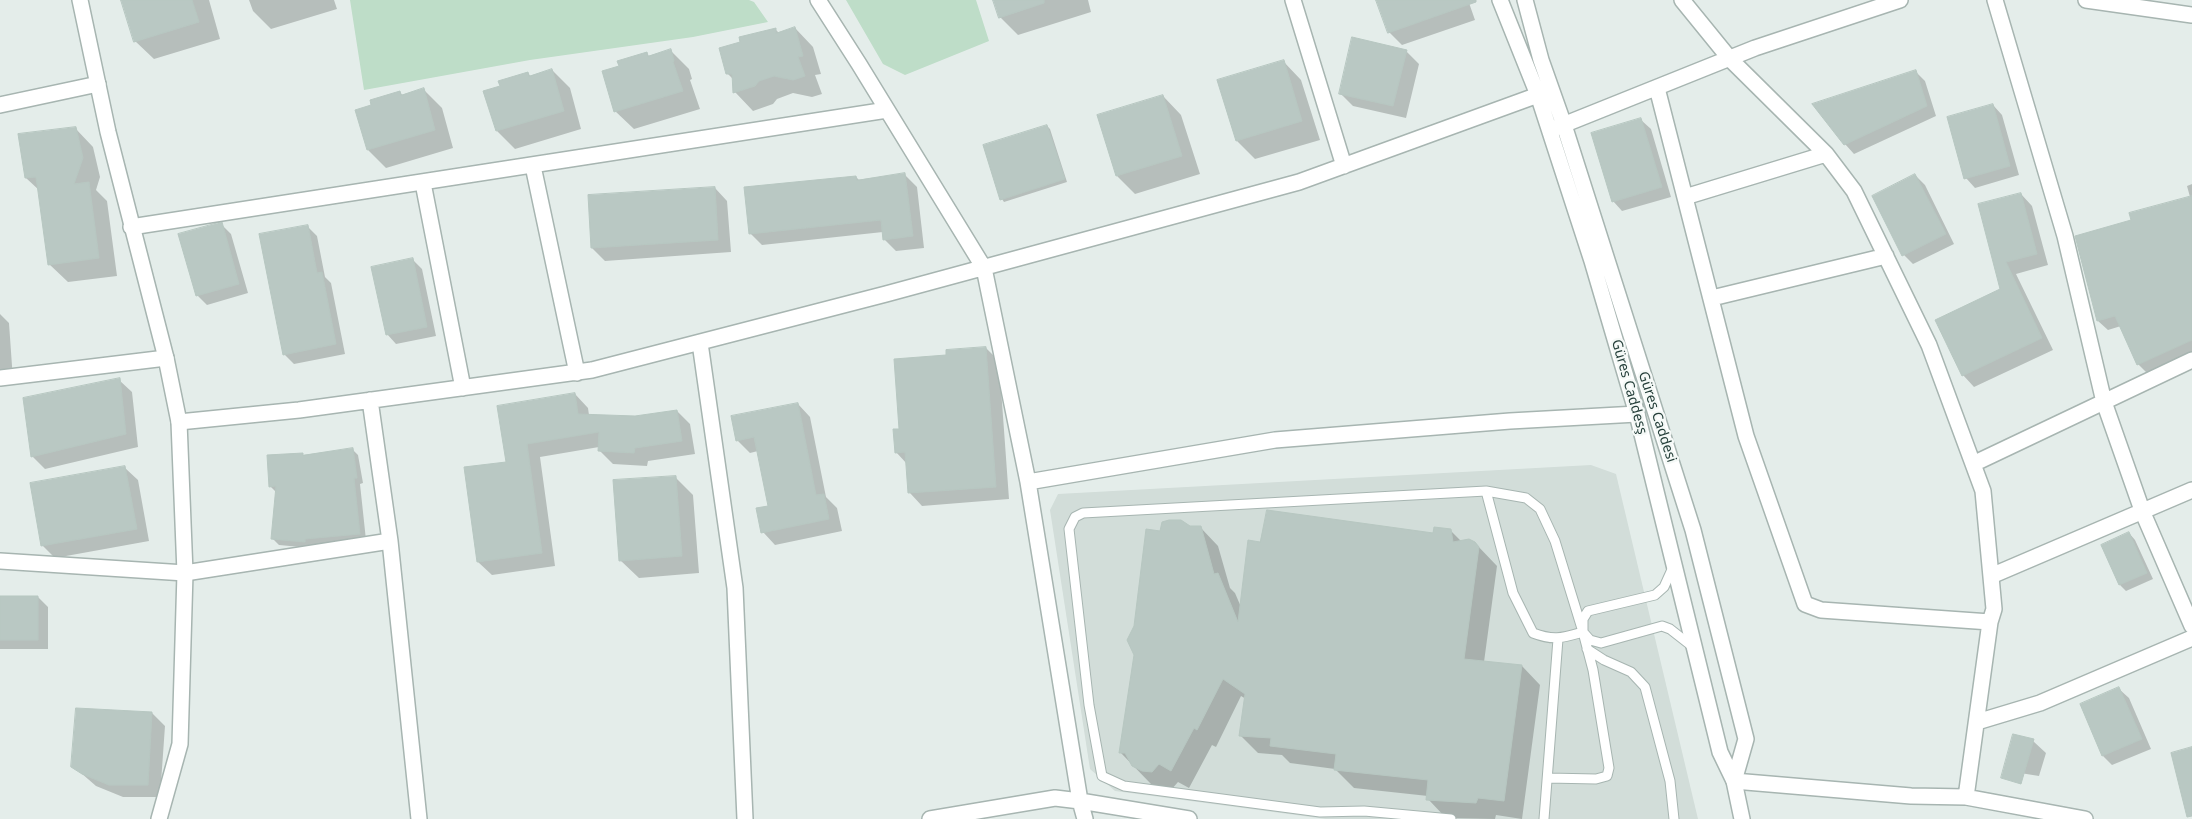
<!DOCTYPE html>
<html>
<head>
<meta charset="utf-8">
<style>
  body { margin:0 }
  canvas { display:block; background:#e4edea }
</style>
</head>
<body>
<canvas width="2192" height="819"></canvas>
<script>
const g = document.querySelector('canvas').getContext('2d');
g.lineJoin = 'round';
function fillPath(path, color) { g.fillStyle = color; g.fill(path, 'evenodd'); }
function strokePath(path, color, width, dash) { g.strokeStyle = color; g.lineWidth = width; g.lineCap = dash ? 'butt' : 'round'; g.setLineDash(dash || []); g.stroke(path); }
function write(font, color, halo, rows, align = 'center') {
  g.font = font + ' "Noto Sans",sans-serif'; g.lineWidth = 4.5; g.setLineDash([]); g.textBaseline = 'middle'; g.strokeStyle = halo; g.fillStyle = color; for (const [text, x, y, turn = 0] of rows) {
    g.save(); g.translate(x, y); g.rotate((+turn || 0) * Math.PI / 180); g.textAlign = isNaN(turn) ? turn : align; if (halo) g.strokeText(text, 0, 0); g.fillText(text, 0, 0); g.restore();
  }
}
fillPath(new Path2D(`
  M1591,465l25,9 82,345h-372l-211,-28 -25,-22 -40,-259 8,-16z`), '#d2ddd9');
fillPath(new Path2D(`
  M350,0h399l5,2 14,20 -75,15 -163,23 -166,30z
  M846,0h130l13,41 -84,34 -22,-11z`), '#beddc8');
fillPath(new Path2D(`
  M131,0h78l11,39 -66,20 -19,-18z
  M249,0h85l3,9 -66,20 -18,-18z
  M995,0h93l3,12 -73,23 -18,-18z
  M1378,0h90l7,20 -73,25 -13,-13z
  M795,28l18,19 8,27 -6,1 7,19 -10,3 -19,-4 -16,6 -4,5 -20,7 -18,-19 -2,-13 -6,-6 48,-44 4,4z
  M671,51l18,18 3,10 -2,1 10,29 -66,20 -19,-18 5,-44 27,-13 3,3z
  M1406,51l13,13 -13,54 -53,-12 -13,-13z
  M1283,61l18,19 19,60 -65,19 -18,-18 -18,-60z
  M552,70l18,18 11,41 -66,20 -18,-18 4,-45 27,-13 3,4z
  M1915,71l10,10 11,35 -82,38 -9,-10z
  M423,89l19,19 11,40 -67,20 -18,-18 -12,-39 17,-5 27,-14 3,4z
  M1163,96l18,19 19,59 -65,20 -18,-18z
  M1993,105l9,10 17,60 -44,13 -9,-10z
  M1641,120l10,9 20,68 -49,14 -9,-10z
  M1047,126l3,3 17,53 -63,20 -2,-3z
  M75,128l18,19 7,30 -4,13 11,11 10,75 -49,6 -19,-18 -9,-73 -14,-13z
  M905,175l12,12 7,61 -28,3 -12,-12 -1,-7 -121,13 -12,-12 106,-56 4,4z
  M1915,175l10,10 29,59 -41,20 -9,-9z
  M2192,184v170l-44,20 -10,-10 -17,-38 -13,4 -10,-9 35,-100 57,-24 -3,-11z
  M715,188l12,13 4,51 -126,9 -13,-13z
  M2021,194l11,12 16,59 -32,9 37,76 -79,37 -11,-12 39,-86 -23,-84z
  M221,224l10,10 17,59 -41,12 -10,-10z
  M307,226l10,10 8,41 6,6 14,71 -51,10 -10,-10z
  M412,259l10,10 14,67 -40,8 -9,-10z
  M0,314l9,9 4,57 -13,1z
  M986,348l13,13 10,138 -87,7 -12,-13 -3,-29 -11,-12 4,-22 48,-74z
  M119,380l13,12 6,55 -93,22 -13,-13z
  M575,394l13,14 1,7 46,2 42,-6 13,13 5,30 -47,7 -1,5 -34,-2 -14,-14v-3l-59,10 15,109 -63,9 -14,-13 -13,-94 42,-5z
  M798,404l12,13 16,80 11,11 5,23 -67,14 -12,-13 6,-25 -11,-56 -8,2 -13,-13z
  M352,449l6,6 5,28 -3,1 6,56 -55,5v3l-32,-3 -6,-6 3,-47 -6,-6 34,-30z
  M125,468l13,12 11,61 -94,17 -13,-13z
  M675,477l18,18 6,78 -60,5 -19,-18z
  M1200,527l18,19 12,42 5,5 6,14 20,-64 173,-8 17,-4 11,11 13,1 22,23 -13,96 38,4 18,19 -18,134 -26,-4 -1,4 -49,-1 -18,-19v-3l-74,-8 -19,-19 -45,-6 -8,-8 -24,-2 -18,-18 6,-36 -5,-3 -25,51 -4,-2 -23,43 -11,-6 -7,8 -9,-1 -11,-5 -31,-32 16,-97 -1,-28 26,-95z
  M2129,533l6,7 18,39 -27,12 -6,-6 -18,-40z
  M0,597h38l10,10v42h-48z
  M2119,689l10,9 22,51 -39,16 -9,-9 -22,-51z
  M152,713l13,13 -5,71h-37l-27,-11 -23,-20z
  M2033,741l13,12 -7,23 -19,-3z`), '#0003');
const building = new Path2D(`
  M121,0h71l7,22 -65,20z
  M993,0h51v3l-45,15z
  M1376,0h100v2l-88,31z
  M795,27l8,29 -5,1 7,19 -12,4 -19,-4 -15,5 -4,5 -22,7 -1,-19h-6l-7,-26 21,-6 -1,-5 37,-9v5z
  M1352,37l55,13 -14,56 -54,-12z
  M671,49l3,12 -1,1 10,29 -69,21 -12,-41 17,-5 -2,-5 30,-9 1,4z
  M1284,60l18,61 -66,20 -19,-61z
  M552,69l12,42 -68,20 -13,-40 17,-5 -2,-5 30,-9 1,4z
  M1916,70l11,36 -83,39 -32,-41z
  M424,88l11,42 -68,20 -12,-40 16,-5 -1,-5 30,-9 1,4z
  M1163,95l19,61 -66,20 -19,-61z
  M1993,104l17,62 -46,13 -17,-62z
  M1641,118l21,69 -50,15 -21,-69z
  M1047,125l18,54 -65,21 -17,-55z
  M76,127l7,31 -9,26 15,-2 10,76 -51,7 -12,-88 -11,1 -7,-44z
  M905,173l8,63 -30,4 -2,-20 -132,14 -5,-47 112,-11 1,4z
  M1915,174l31,60 -44,22 -30,-60z
  M715,187l3,53 -127,8 -3,-53z
  M2021,193l16,61 -31,8 36,76 -80,38 -27,-56 65,-31 -22,-85z
  M2192,196v144l-55,25 -22,-49 -18,5 -22,-85 56,-16 -2,-7z
  M222,222l17,62 -43,12 -18,-62z
  M308,225l9,48 5,-1 14,72 -53,11 -24,-121z
  M413,258l14,69 -41,8 -15,-68z
  M986,347l10,140 -88,6 -3,-41 -10,1 -2,-24h6l-5,-70 52,-4v-5z
  M120,378l6,56 -95,23 -8,-59z
  M575,393l3,21 57,2 42,-6 5,31 -47,7 -1,5 -36,-2 1,-19 -72,12 15,109 -65,9 -13,-95 42,-5 -9,-56z
  M798,403l18,92 8,-1 5,25 -68,14 -5,-25 12,-2 -14,-69 -18,4 -5,-25z
  M353,448l4,30h-3l6,56 -55,5v3l-34,-3 5,-53 -7,1 -2,-32 36,-2v2z
  M125,466l12,63 -96,17 -11,-63z
  M676,476l6,80 -63,5 -6,-81z
  M1267,510l166,23 1,-6 17,2 2,13 16,-3 6,3 4,5 -15,112 58,6 -18,136 -26,-3 -2,5 -50,-3 2,-20 -94,-10 2,-16 -66,-8 1,-8 -32,-2 6,-42 -22,-15 -26,51 -3,-2 -23,43 -12,-7 -7,8 -10,-1 -10,-5 -7,-13h-6l15,-98 -7,-15 7,-14 12,-97 14,2 2,-9 7,-2h12l9,6h11l13,48 4,-1 20,49 10,-82 12,2z
  M2129,532l18,41 -28,12 -18,-40z
  M0,596h38v44h-38z
  M2119,687l23,52 -40,17 -22,-52z
  M76,708l76,4 -4,73h-39l-27,-11 -11,-7z
  M2013,734l21,5 -13,45 -20,-6z
  M2192,747v69l-5,1 -16,-64z`);
fillPath(building, '#b9c8c3');
strokePath(building, '#b7c7c1', 1);
const service = new Path2D(`
  M1486,491l27,102 20,40c21,8 29,5 50,-1
  M1674,565l-10,22 -9,8 -67,16 -5,8v13l7,8 11,3 61,-17 8,3 23,18
  M1587,649l17,11 27,12 14,15 25,94 4,38
  M1451,819l-87,-8 -44,1 -196,-26 -22,-10 -13,-71 -20,-176 6,-12 8,-4 403,-22 40,7 14,11 15,32 28,91 10,38 16,98 -2,8 -11,3 -48,-1
  M1544,819l14,-180`);
const minor = new Path2D(`
  M818,0l41,64 125,204 44,214 52,319 5,18
  M1293,0l51,166
  M1682,0l48,59 96,95 28,37 75,154 54,146 11,118 -4,13 -24,175
  M1995,0l70,236 39,166 39,111 49,113
  M2086,0l106,15
  M1657,88l89,348 59,168 16,6 169,12
  M0,105l98,-21
  M1553,129l202,-81 145,-48
  M533,166l44,207
  M423,183l40,205
  M1685,197l141,-43
  M131,227l756,-117
  M1712,298l174,-42
  M700,343l35,245 10,231
  M0,378l166,-20
  M370,400l20,141 29,278
  M179,422l120,-12 293,-40 294,-76 413,-112 239,-87
  M1973,464l219,-104
  M1028,482l247,-42 235,-19 127,-7
  M0,561l185,12 205,-32
  M1991,576l201,-86
  M1977,722l63,-19 152,-65
  M1734,781l177,15 55,1 119,22
  M930,819l125,-21 25,3 109,18`);
const tertiary = new Path2D(`
  M80,0l28,132 58,226 13,64 6,151 -5,171 -21,75
  M1500,0l38,95 54,166 45,153 83,338 14,29 8,38
  M1525,0l16,60 23,65 129,405 53,209 -12,42`);
strokePath(service, '#a7b5b1', 11);
strokePath(minor, '#a7b5b1', 18);
strokePath(tertiary, '#a7b5b1', 18);
strokePath(service, '#fff', 9);
strokePath(minor, '#fff', 15);
strokePath(tertiary, '#fff', 15);
write('14px', '#243e39', '#f5f9f7', [
  ["Güres Caddesş",1629,387,74],
  ["Güres Caddesi",1657,417,72]
]);
</script>
</body>
</html>
